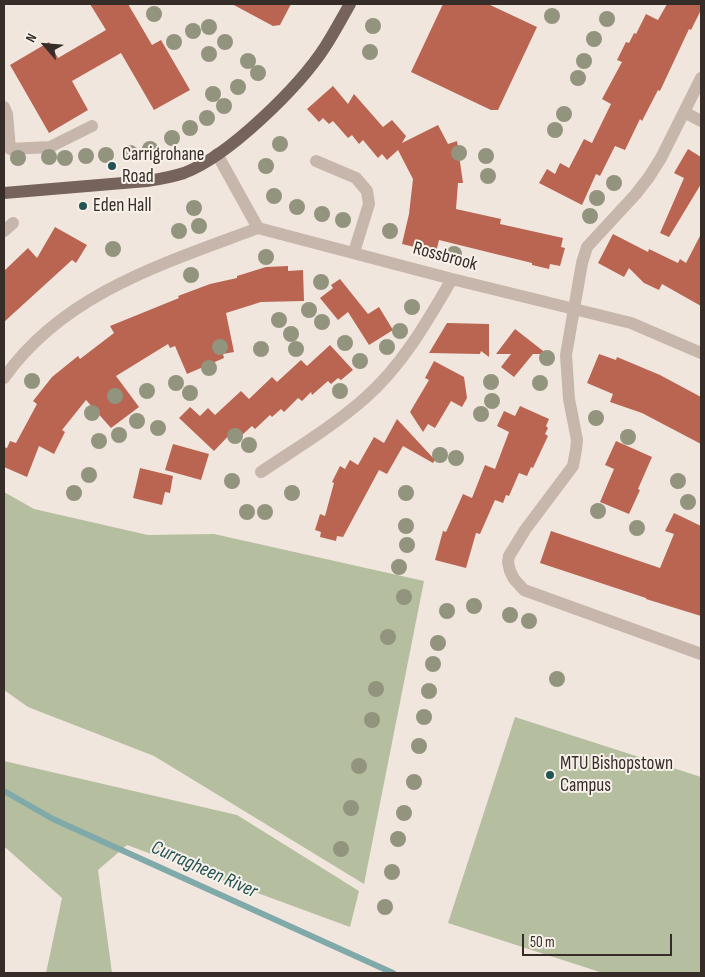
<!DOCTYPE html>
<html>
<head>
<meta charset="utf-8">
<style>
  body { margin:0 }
  #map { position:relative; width:705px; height:977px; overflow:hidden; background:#f0e6de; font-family:"Sofia Sans Condensed",sans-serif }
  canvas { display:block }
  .frame { position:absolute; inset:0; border:5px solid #362d29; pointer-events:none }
  .north { position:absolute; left:20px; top:20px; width:50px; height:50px; -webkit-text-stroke:4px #f8f1ea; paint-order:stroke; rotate:297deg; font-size:14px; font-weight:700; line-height:20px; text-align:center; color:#362d29 }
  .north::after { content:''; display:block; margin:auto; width:18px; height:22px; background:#362d29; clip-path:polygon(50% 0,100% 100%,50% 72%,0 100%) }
  .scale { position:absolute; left:522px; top:934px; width:150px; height:22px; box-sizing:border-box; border:2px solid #362d29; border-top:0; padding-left:6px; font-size:15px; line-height:18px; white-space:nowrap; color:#362d29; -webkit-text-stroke:4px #f8f1ea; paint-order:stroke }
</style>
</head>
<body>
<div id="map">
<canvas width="705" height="977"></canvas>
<div class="frame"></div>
<div class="north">N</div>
<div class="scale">50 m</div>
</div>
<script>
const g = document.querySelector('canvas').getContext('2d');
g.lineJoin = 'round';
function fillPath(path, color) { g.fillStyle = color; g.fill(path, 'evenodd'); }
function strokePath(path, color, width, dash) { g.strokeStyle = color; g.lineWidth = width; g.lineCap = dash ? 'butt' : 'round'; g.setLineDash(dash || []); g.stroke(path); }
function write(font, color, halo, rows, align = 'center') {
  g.font = font + ' "Sofia Sans Condensed",sans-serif'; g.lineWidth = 4; g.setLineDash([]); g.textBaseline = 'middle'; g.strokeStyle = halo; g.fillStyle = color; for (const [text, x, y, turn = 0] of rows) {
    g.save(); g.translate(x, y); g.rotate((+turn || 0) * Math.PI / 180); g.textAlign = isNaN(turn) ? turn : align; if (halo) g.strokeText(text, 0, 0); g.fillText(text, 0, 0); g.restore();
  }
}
fillPath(new Path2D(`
  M4,492l30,17 114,26 66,-1 210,47 -60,303 -210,-128 -126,-49 -24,-17z
  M515,717l186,60v196h-98l-155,-50z
  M4,761l233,54 122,76 -9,36 -223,-82 -29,25 14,103h-66l16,-75 -56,-50 -2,1z`), '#b5be9f');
strokePath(new Path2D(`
  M4,791l49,28 340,154`), '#80aaaa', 6);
fillPath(new Path2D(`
  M90,4h38l24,41 9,-5 29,50 -36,20 -33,-57 -49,28 16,29 -39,23 -39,-68 39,-23 9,16 48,-28z
  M232,4h59l-11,21 -7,1z
  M443,4h45l49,23 -39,83h-7l-80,-38z
  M667,4h34v6l-10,20 -2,-1 -29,62 -2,-1 -16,31 -2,-2 -15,31 -10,-4 -15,30 -4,-2 -14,31 -43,-22 8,-14 8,5 5,-11 9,5 15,-29 8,4 19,-39 -9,-5 20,-37 -5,-2 9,-18 3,1 5,-10 2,1 10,-20 12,6z
  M333,86l15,18 6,-10 29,33 9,-7 14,16 -4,7 36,-18 10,19 9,-3 6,42h-5l-2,26 45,10 -1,5 63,14 -2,9 4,1 -5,18 -10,-2 -1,5 -17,-4v-2l-93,-23 -3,12 -34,-8 7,-30 4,-35 -15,-29 -11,10 -5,-6 -4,4 -15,-18 -4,4 -7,-9 -4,3 -15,-17 -4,3 -6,-6 -4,4 -12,-13z
  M688,149l13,8v27l-32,53 -9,-4 24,-55 -10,-5z
  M55,227l32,18 -11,18 -4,-3 -68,62v-51l24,-23 9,10z
  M613,234l35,18 1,-3 29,14 2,-4 6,4 15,-29v72l-39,-22 -3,6 -15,-7 -15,-15 -5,9 -26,-14z
  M288,266v5l15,-1 1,31 -43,1 -35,11 8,39 -11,2 1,4 -37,16 -12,-28 -5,2 -2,-4 -52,32 23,31 -28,21 -25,-28 -24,30 3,2 -11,22 -15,-8 -12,31 -23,-10v-20l3,1 3,-7 6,2 21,-39 -4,-3 19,-24 26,-21 2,3 34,-26 -4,-7 69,-28 -1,-2 32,-12 27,-6v-2l29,-9z
  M340,279l28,35 11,-7 14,23 -24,15 -21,-33 -10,8 -18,-22 13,-10 -2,-3z
  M447,323l42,1v33l-8,-6 -1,3 -51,-1z
  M515,329l32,25h-14l-19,23 -13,-10 10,-13h-15z
  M330,345l23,25 -12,10 -3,-2 -7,6 -3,-3 -16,14 -1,-3 -9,9 -4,-3 -14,14 -3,-3 -9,8 -2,-2 -15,14 -3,-3 -10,9 -6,-7 -22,23 -35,-33 11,-11 10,9 8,-8 7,7 26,-24 8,8 23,-22 5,5 24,-22 6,6z
  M599,354l17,6 1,-3 43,18 41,22v47l-59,-31 -32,-11 3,-8 -26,-11z
  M434,361l30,16 3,21 -5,9 -11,-6 -16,27 -7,-4 -5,8 -13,-20 19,-32 -4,-2z
  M520,406l29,13 -3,7 2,2 -3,6 3,2 -15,32 -2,-1 -4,9 -8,-3 -10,23 -3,-1 -3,8 -8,-3 -15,34 -4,-1 -10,35 -31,-8 8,-29 3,1 17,-38 9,4 13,-33 10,4 14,-37 -12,-6 7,-15 11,5z
  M397,419l38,41 -2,3 -30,-17 -16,28 -8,-4 -36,67 -6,-1 -1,5 -16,-4 1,-5 -6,-2 5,-16 5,2 9,-33 -2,-1 8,-16 5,3 5,-9 8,5 16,-28 10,6z
  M616,441l36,16 -14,32 2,1 -11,24 -29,-12 14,-33 -9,-4z
  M173,444l36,10 -8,26 -36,-10z
  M140,468l33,8 -3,17 -5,-1 -3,13 -29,-7z
  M674,513l27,13v90l-55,-17v-1l-106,-35 11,-32 109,37 14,-34 -9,-3z`), '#ba6552');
strokePath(new Path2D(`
  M701,78l-17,34 17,9
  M4,107l3,7 3,35 40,-2 42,-21
  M684,112l-23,46 -12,19 -14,18 -48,52 -5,16 -16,92 3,44 8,41 -1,10 -3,16 -48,64 -16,26 -1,6 2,9 4,8 10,11 177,64
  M217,154l41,74 194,51 179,44 70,30
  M316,161l40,17 11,13 2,13 -15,48
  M4,231l9,-8
  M4,378c60,-85 161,-115 254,-150
  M261,472c34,-23 71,-45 103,-73 38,-33 63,-77 88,-120`), '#c7b6ab', 12);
strokePath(new Path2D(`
  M4,193l143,-12c13,-2 25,-4 37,-8 45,-17 115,-86 141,-126 9,-14 17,-29 25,-43`), '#76635c', 12);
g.fillStyle = '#93947e';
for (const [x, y] of [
  [154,14],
  [552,16],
  [607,19],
  [373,26],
  [209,27],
  [193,31],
  [594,39],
  [174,42],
  [225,42],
  [370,52],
  [209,54],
  [248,61],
  [584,61],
  [258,73],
  [578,78],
  [238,87],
  [213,94],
  [224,106],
  [564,114],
  [207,118],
  [190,128],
  [555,130],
  [172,138],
  [280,144],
  [150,149],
  [130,153],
  [459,153],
  [106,155],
  [86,156],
  [486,156],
  [49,157],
  [18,158],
  [65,158],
  [266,166],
  [488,176],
  [614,183],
  [274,196],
  [597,198],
  [297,207],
  [194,208],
  [322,214],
  [590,216],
  [343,220],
  [199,226],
  [179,231],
  [390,231],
  [113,249],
  [454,254],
  [266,257],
  [191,275],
  [321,282],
  [412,307],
  [309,310],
  [279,320],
  [322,322],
  [400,331],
  [291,334],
  [345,343],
  [220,347],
  [387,347],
  [261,349],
  [296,349],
  [547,358],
  [360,361],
  [209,368],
  [32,381],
  [491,382],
  [176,383],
  [540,383],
  [147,391],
  [340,391],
  [190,393],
  [115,396],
  [492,401],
  [92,413],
  [481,414],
  [596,418],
  [137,421],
  [158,428],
  [119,435],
  [235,436],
  [628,437],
  [99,441],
  [249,445],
  [440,455],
  [456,458],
  [89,475],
  [232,481],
  [678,481],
  [74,493],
  [292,493],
  [406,493],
  [688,502],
  [598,511],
  [247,512],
  [265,512],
  [406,526],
  [637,528],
  [407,545],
  [399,567],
  [404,597],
  [474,606],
  [447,611],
  [510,615],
  [529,621],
  [388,637],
  [438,643],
  [433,664],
  [557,679],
  [376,689],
  [429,691],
  [424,717],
  [372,720],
  [419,746],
  [359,766],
  [414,782],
  [351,808],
  [404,813],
  [398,839],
  [341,849],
  [392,872],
  [385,907]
]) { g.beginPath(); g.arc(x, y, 8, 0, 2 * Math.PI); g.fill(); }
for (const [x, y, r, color] of [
  [112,166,5,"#235353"],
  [83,206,5,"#235353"],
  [550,775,5,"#235353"]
]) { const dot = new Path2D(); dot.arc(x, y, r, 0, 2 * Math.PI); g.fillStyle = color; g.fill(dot); strokePath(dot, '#f8f1ea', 2); }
write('19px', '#362d29', '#f8f1ea', [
  ["Carrigrohane",122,155],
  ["Road",122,177],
  ["Eden Hall",93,206],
  ["MTU Bishopstown",560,764],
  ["Campus",560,786]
], 'left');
write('19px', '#362d29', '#f8f1ea', [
  ["Rossbrook",445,257,15]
]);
write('italic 20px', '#235353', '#f8f1ea', [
  ["Curragheen River",204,870,24]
]);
</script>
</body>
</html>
